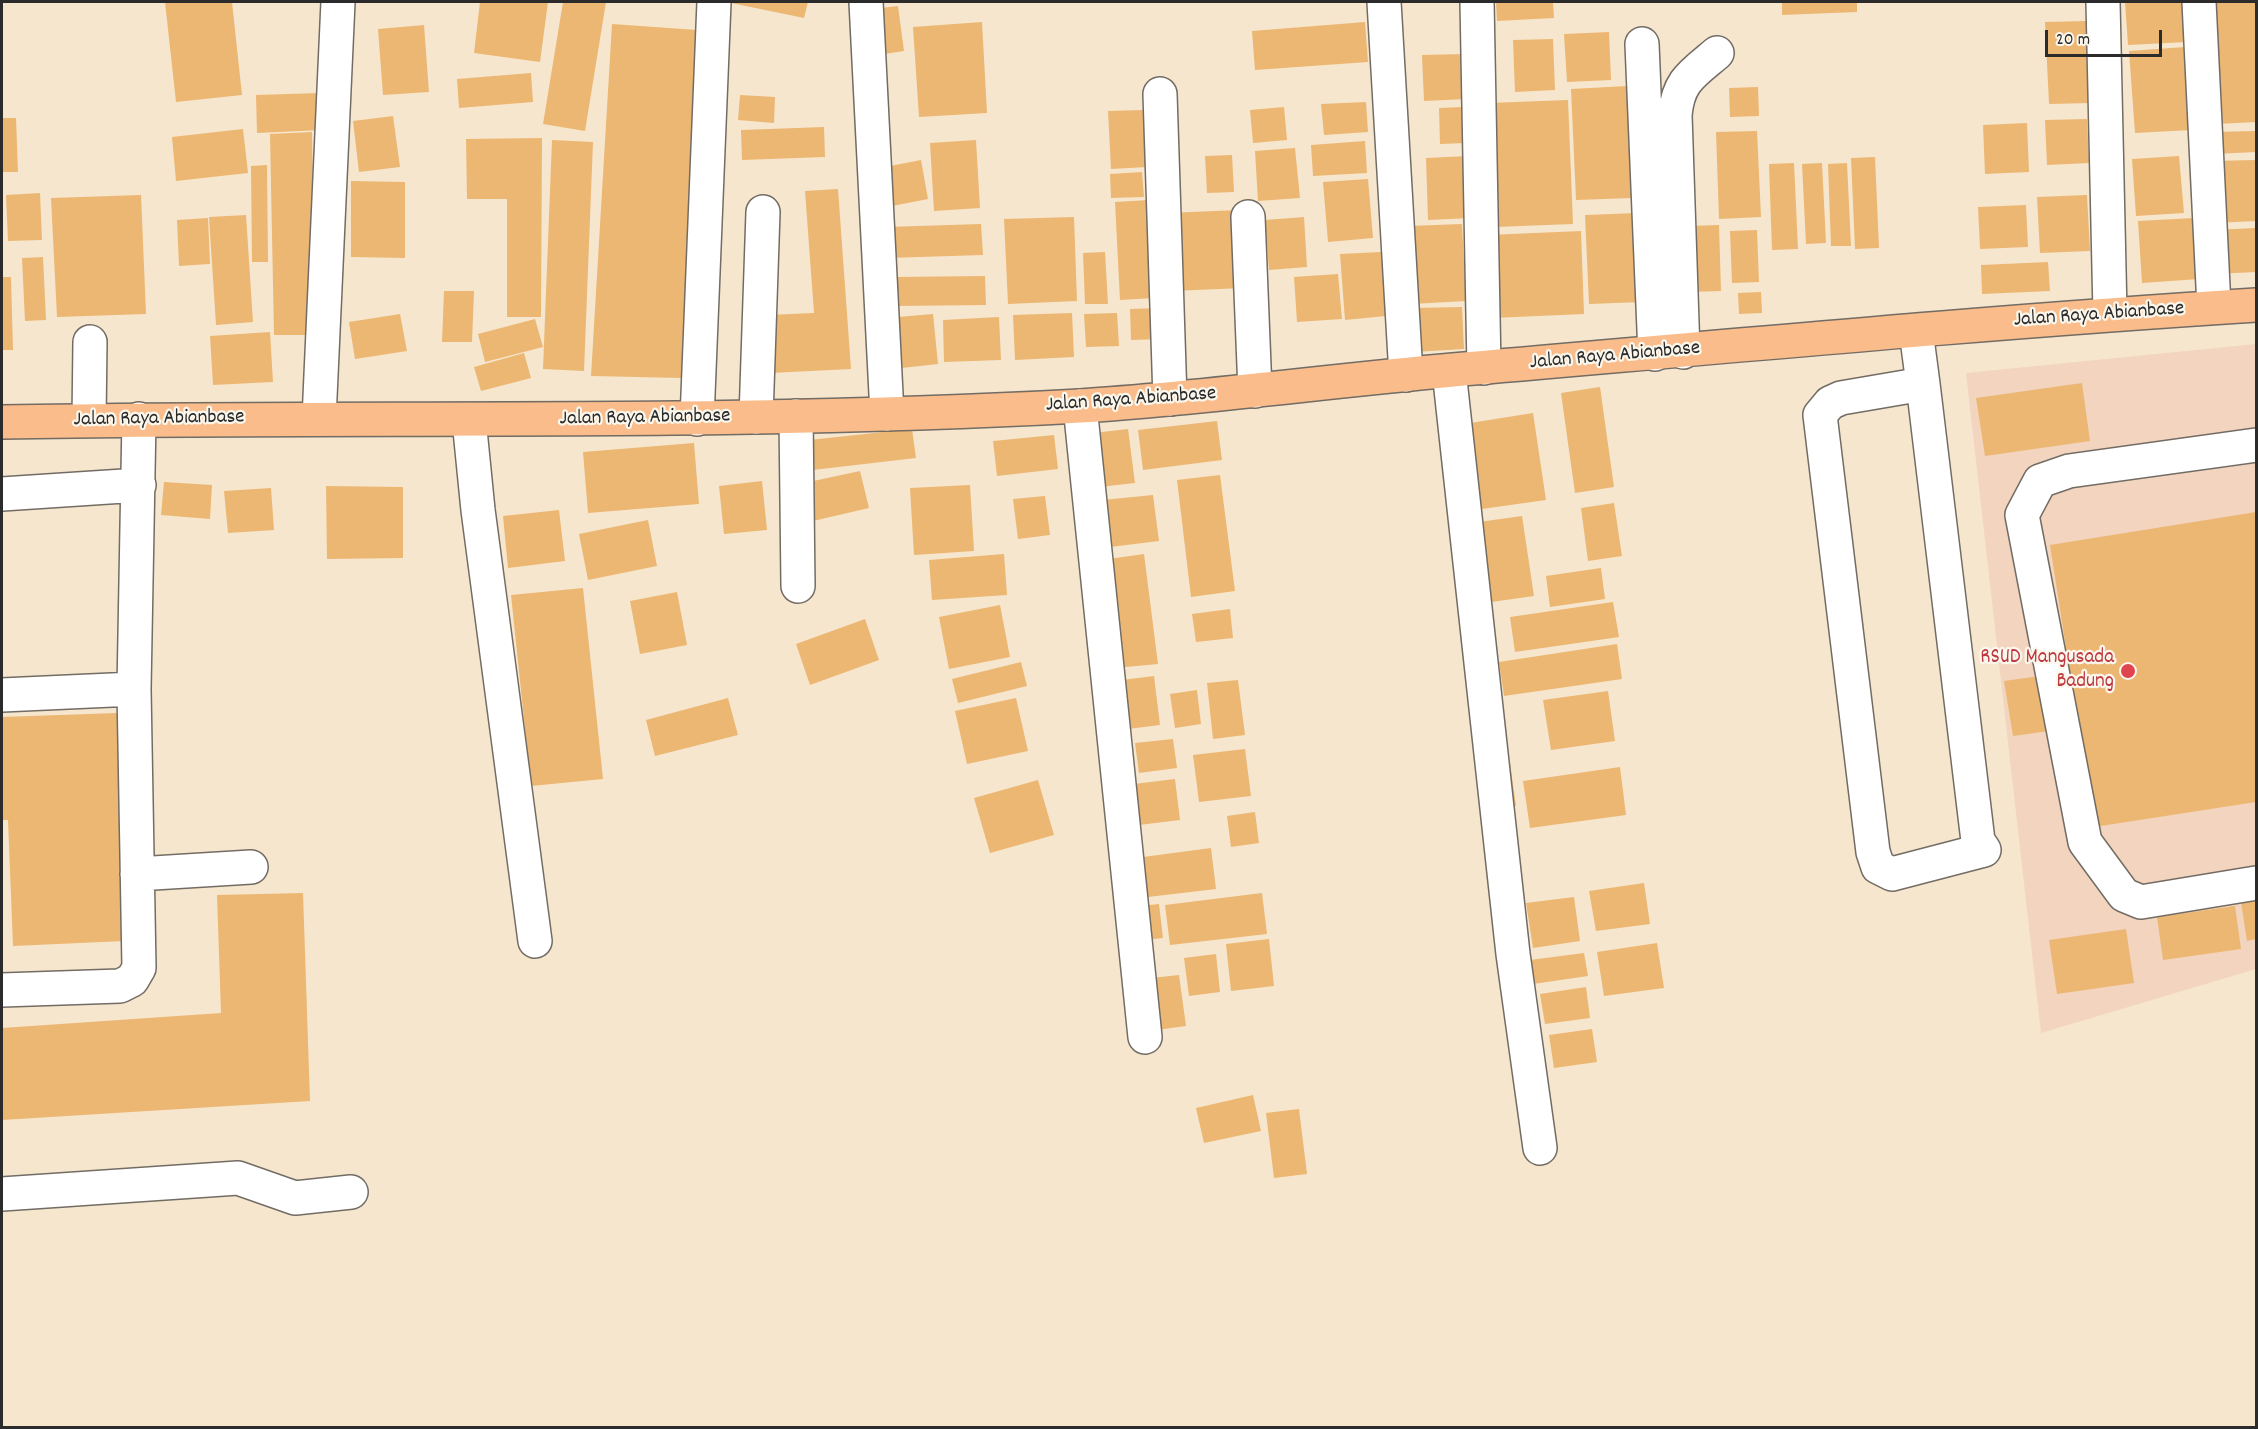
<!DOCTYPE html>
<html>
<head>
<meta charset="utf-8">
<style>
  body { margin:0 }
  #map { position:relative; width:2258px; height:1429px; overflow:hidden; background:#f6e6ce; font-family:Dekko,sans-serif }
  canvas { display:block }
  .frame { position:absolute; inset:0; border:3px solid #2b2b2b; pointer-events:none }
  .scale { position:absolute; left:2045px; top:30px; width:117px; height:27px; box-sizing:border-box; border:3px solid #2b2b2b; border-top:0; padding-left:8px; font-size:18px; line-height:21px; white-space:nowrap; color:#2b2b2b; -webkit-text-stroke:4px #fbf7ec; paint-order:stroke }
</style>
</head>
<body>
<div id="map">
<canvas width="2258" height="1429"></canvas>
<div class="frame"></div>
<div class="scale">20 m</div>
</div>
<script>
const g = document.querySelector('canvas').getContext('2d');
g.lineJoin = 'round';
function fillPath(path, color) { g.fillStyle = color; g.fill(path, 'evenodd'); }
function strokePath(path, color, width, dash) { g.strokeStyle = color; g.lineWidth = width; g.lineCap = dash ? 'butt' : 'round'; g.setLineDash(dash || []); g.stroke(path); }
function write(font, color, halo, rows, align = 'center') {
  g.font = font + ' Dekko,sans-serif'; g.lineWidth = 4.5; g.setLineDash([]); g.textBaseline = 'middle'; g.strokeStyle = halo; g.fillStyle = color; for (const [text, x, y, turn = 0] of rows) {
    g.save(); g.translate(x, y); g.rotate((+turn || 0) * Math.PI / 180); g.textAlign = isNaN(turn) ? turn : align; if (halo) g.strokeText(text, 0, 0); g.fillText(text, 0, 0); g.restore();
  }
}
fillPath(new Path2D(`
  M2256,344v625l-215,64 -75,-660z`), '#f3d4bf');
fillPath(new Path2D(`
  M165,2h67l10,93 -66,7z
  M480,2h68l-8,60 -66,-9z
  M563,2h43l-21,129 -42,-7z
  M1496,2h57l1,16 -57,3z
  M1782,2h75v10l-75,3z
  M2125,2h59l3,40 -59,3z
  M2210,2h46v120l-39,2z
  M731,3v-1h77l-4,16z
  M898,6l6,45 -26,4 -6,-46z
  M2086,21l4,82 -41,1 -4,-82z
  M982,22l5,91 -68,4 -6,-90z
  M1365,22l3,40 -113,8 -3,-39z
  M612,24l85,6 -15,348 -91,-2z
  M424,25l5,67 -46,3 -5,-66z
  M1609,32l2,48 -44,2 -3,-48z
  M1553,39l2,51 -40,2 -2,-52z
  M2185,47l6,83 -56,3 -6,-82z
  M1465,54l2,45 -43,2 -2,-46z
  M531,73l2,29 -74,6 -2,-29z
  M1627,86l5,112 -56,2 -5,-111z
  M1758,87l1,29 -29,1 -1,-29z
  M320,93l2,37 -65,3 -1,-38z
  M740,95l35,2 -1,26 -36,-3z
  M1568,100l5,124 -78,3 -6,-124z
  M1366,102l2,30 -44,3 -3,-31z
  M1284,107l3,33 -34,3 -3,-33z
  M1463,107l2,36 -25,1 -1,-36z
  M1144,110l3,57 -36,2 -3,-58z
  M393,116l7,51 -41,5 -6,-51z
  M2,118h14l2,54h-16z
  M2087,119l2,44 -42,2 -2,-45z
  M2027,123l2,49 -44,2 -2,-49z
  M824,127l1,30 -83,3 -1,-30z
  M243,129l5,44 -72,8 -4,-44z
  M1757,131l4,86 -42,2 -3,-87z
  M2256,131v21l-42,2 -1,-22z
  M312,132l3,203h-41l-4,-201z
  M542,138l-1,179h-34v-118h-40l-1,-60z
  M552,140l41,2 -9,229 -41,-2z
  M976,140l4,68 -46,3 -4,-68z
  M1365,141l2,32 -54,3 -2,-31z
  M1295,148l5,50 -42,3 -3,-50z
  M1232,155l2,37 -27,1 -2,-37z
  M1468,156l3,62 -43,2 -2,-62z
  M2179,156l5,57 -48,3 -4,-57z
  M1875,157l4,91 -24,1 -4,-91z
  M921,160l7,39 -41,8 -7,-39z
  M2256,160v61l-42,2 -2,-62z
  M1794,163l4,86 -26,1 -3,-86z
  M1822,163l4,80 -20,1 -4,-80z
  M1847,163l4,83h-20l-3,-82z
  M267,165l1,97h-16l-1,-96z
  M1142,172l2,25 -33,1 -1,-24z
  M1368,179l5,59 -45,4 -5,-60z
  M351,181l54,1v76l-54,-1z
  M838,189l13,180 -81,4 -3,-58 47,-2 -9,-122z
  M40,193l2,47 -34,1 -2,-46z
  M141,195l5,119 -89,3 -6,-119z
  M2087,195l3,56 -50,2 -3,-56z
  M1149,200l5,98 -34,2 -5,-98z
  M2026,205l2,42 -48,2 -2,-42z
  M1239,210l4,78 -71,3 -4,-78z
  M1638,213l4,89 -53,2 -4,-89z
  M246,215l7,107 -37,3 -7,-108z
  M1074,217l3,84 -69,3 -4,-85z
  M1304,217l3,50 -38,3 -4,-50z
  M208,218l2,46 -31,2 -2,-46z
  M2194,218l5,61 -57,4 -4,-62z
  M981,224l2,31 -96,3 -1,-31z
  M1462,224l4,77 -54,3 -3,-78z
  M1719,225l2,66 -32,1 -3,-66z
  M2256,228v44l-42,2 -2,-44z
  M1757,230l2,52 -27,1 -2,-52z
  M1581,231l3,83 -92,4 -4,-83z
  M1105,252l3,52h-23l-2,-51z
  M1381,252l5,64 -41,4 -5,-66z
  M43,257l3,63 -21,1 -3,-63z
  M2048,262l2,29 -68,3 -1,-29z
  M1338,274l4,45 -45,3 -3,-45z
  M985,276l1,29 -91,1v-29z
  M2,277h9l2,73h-11z
  M444,291h30l-2,51h-30z
  M1761,292l1,21 -23,1 -1,-21z
  M1462,307l2,42 -50,3 -2,-44z
  M1160,308l2,31 -31,1 -1,-31z
  M1072,313l2,44 -59,3 -2,-45z
  M1117,313l2,33 -33,1 -2,-33z
  M400,314l7,37 -52,8 -6,-37z
  M933,314l5,50 -46,5 -6,-51z
  M999,317l2,43 -57,2 -1,-42z
  M535,319l8,28 -58,15 -7,-28z
  M270,332l3,50 -60,3 -3,-49z
  M524,353l7,25 -50,13 -7,-24z
  M2082,383l8,58 -105,15 -9,-58z
  M1600,387l14,100 -39,6 -14,-100z
  M1533,413l13,87 -64,9 -12,-86z
  M1217,421l5,39 -79,10 -5,-40z
  M912,429l4,29 -112,13 -4,-30z
  M1128,429l7,54 -36,4 -6,-54z
  M1054,435l4,34 -61,7 -4,-35z
  M694,443l5,61 -111,9 -5,-61z
  M860,471l9,37 -56,13 -9,-38z
  M1220,475l15,116 -44,6 -14,-117z
  M762,481l5,49 -43,4 -5,-48z
  M164,482l48,3 -2,34 -49,-4z
  M970,485l4,66 -60,4 -4,-67z
  M326,486l77,1v71l-76,1z
  M271,488l3,42 -46,3 -4,-42z
  M1153,495l6,46 -49,6 -7,-47z
  M1045,496l5,39 -32,4 -5,-40z
  M1614,503l8,53 -34,5 -7,-53z
  M559,510l6,51 -57,7 -5,-52z
  M2256,512v290l-162,25 -44,-282z
  M1522,516l12,80 -50,7 -12,-80z
  M648,520l9,46 -69,14 -9,-46z
  M1004,554l3,41 -75,5 -3,-40z
  M1144,554l14,110 -43,4 -13,-108z
  M1601,568l4,31 -55,8 -4,-31z
  M583,588l20,191 -72,7 -20,-191z
  M677,592l10,53 -47,9 -10,-53z
  M1613,602l6,35 -104,15 -5,-35z
  M1000,605l10,52 -61,12 -10,-52z
  M1230,609l3,29 -37,4 -4,-28z
  M865,619l14,41 -69,25 -14,-41z
  M1617,644l5,35 -118,17 -5,-34z
  M1021,662l6,24 -69,17 -6,-24z
  M1154,676l6,49 -40,5 -6,-49z
  M2040,676l9,55 -36,5 -9,-55z
  M1238,680l7,55 -32,4 -6,-56z
  M1197,690l4,34 -26,4 -5,-34z
  M1608,691l7,50 -64,9 -8,-50z
  M728,698l10,37 -83,21 -9,-36z
  M1016,698l12,53 -61,13 -12,-53z
  M117,713l7,228 -111,5 -5,-126h-6v-103z
  M1173,739l4,29 -38,5 -4,-30z
  M1245,749l6,47 -52,6 -6,-47z
  M1510,763l6,43 -11,2 -6,-44z
  M1620,767l6,48 -96,13 -7,-47z
  M1175,779l5,41 -41,5 -5,-41z
  M1038,780l16,55 -64,18 -16,-55z
  M1255,812l4,31 -28,4 -4,-31z
  M1211,848l5,41 -68,8 -5,-40z
  M1644,883l6,41 -54,7 -7,-40z
  M303,893l7,208 -308,19v-92l219,-15 -4,-118z
  M1262,893l5,41 -97,11 -5,-40z
  M1574,897l6,44 -47,7 -7,-45z
  M2256,900v39l-9,2 -6,-39z
  M1159,904l4,34 -17,2 -5,-34z
  M2235,906l6,43 -78,11 -6,-43z
  M2126,929l8,54 -77,11 -8,-54z
  M1269,939l5,47 -43,5 -5,-47z
  M1657,943l7,45 -60,8 -7,-44z
  M1584,953l4,23 -55,8 -3,-24z
  M1216,954l4,38 -31,4 -5,-38z
  M1179,975l7,51 -37,5 -7,-52z
  M1586,987l4,31 -45,6 -5,-30z
  M1592,1029l5,33 -43,6 -5,-33z
  M1253,1095l8,36 -57,12 -8,-35z
  M1299,1109l8,65 -33,4 -8,-65z`), '#ecb772');
const minor = new Path2D(`
  M866,2l21,412
  M1384,2l22,373
  M1477,2l7,366
  M2103,2l7,312
  M2199,2l15,305
  M1642,44l13,310
  M1160,94l10,305
  M1248,217l7,174
  M1916,331l7,53 55,457 6,9 -92,24 -14,-7 -5,-15 -53,-437 10,-12 11,-5 82,-14
  M1683,352l-8,-237c3,-34 17,-41 42,-62
  M1449,371l64,583 27,194
  M1080,406l65,631
  M796,416l2,170
  M756,417l7,-205
  M319,419l19,-417
  M697,419l17,-417
  M89,420l1,-78
  M469,420l9,90 57,431
  M2256,445l-187,26 -29,10 -18,34 63,327 39,53 17,7 115,-19
  M2,494l137,-9
  M2,695l132,-6
  M137,874l114,-7
  M2,990l118,-4 12,-6 7,-12 -5,-279 5,-270
  M2,1194l236,-16 57,20 56,-6`);
const major = new Path2D(`
  M2,422c359,-7 719,4 1078,-16 125,-8 248,-25 373,-36 268,-23 535,-48 803,-65`);
strokePath(minor, '#726c64', 36);
strokePath(major, '#726c64', 36);
strokePath(minor, '#fff', 33);
strokePath(major, '#f9bc8a', 33);
for (const [x, y, r, color] of [
  [2128,671,8,"#e0444e"]
]) { const dot = new Path2D(); dot.arc(x, y, r, 0, 2 * Math.PI); g.fillStyle = color; g.fill(dot); strokePath(dot, '#fbf7ec', 2); }
write('21px', '#2b2b2b', '#fbf7ec', [
  ["Jalan Raya Abianbase",2099,316,-4],
  ["Jalan Raya Abianbase",1615,357,-5],
  ["Jalan Raya Abianbase",1131,401,-4],
  ["Jalan Raya Abianbase",645,419,-1],
  ["Jalan Raya Abianbase",159,420,-1]
]);
write('21px', '#be3a42', '#fbf7ec', [
  ["RSUD Mangusada",2114,659],
  ["Badung",2114,683]
], 'right');
</script>
</body>
</html>
